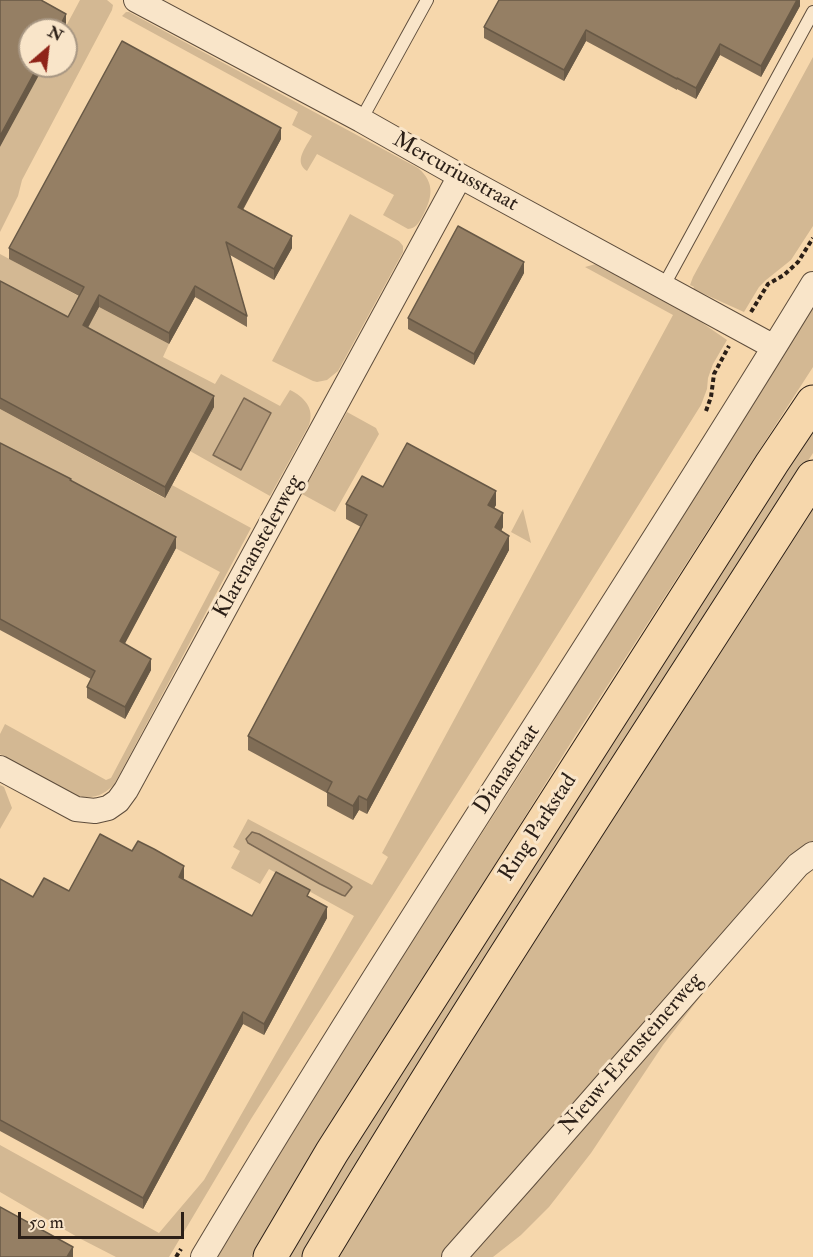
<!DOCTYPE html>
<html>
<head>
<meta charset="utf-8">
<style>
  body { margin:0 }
  #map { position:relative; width:813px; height:1257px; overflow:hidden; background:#f6d7ac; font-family:"IM FELL Double Pica",serif }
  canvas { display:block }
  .north { position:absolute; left:18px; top:18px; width:60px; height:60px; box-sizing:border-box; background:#f9e5c9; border:2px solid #a79682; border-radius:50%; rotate:28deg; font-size:16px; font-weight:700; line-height:24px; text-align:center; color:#2b1f17 }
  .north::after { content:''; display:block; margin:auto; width:21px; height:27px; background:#8f2418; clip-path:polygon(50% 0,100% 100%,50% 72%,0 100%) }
  .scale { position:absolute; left:18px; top:1212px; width:166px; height:27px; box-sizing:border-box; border:3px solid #2b1f17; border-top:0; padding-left:8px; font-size:18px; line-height:21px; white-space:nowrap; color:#2b1f17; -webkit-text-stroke:4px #f9e5c9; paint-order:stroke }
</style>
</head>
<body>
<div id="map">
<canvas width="813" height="1257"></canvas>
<div class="north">N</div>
<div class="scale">50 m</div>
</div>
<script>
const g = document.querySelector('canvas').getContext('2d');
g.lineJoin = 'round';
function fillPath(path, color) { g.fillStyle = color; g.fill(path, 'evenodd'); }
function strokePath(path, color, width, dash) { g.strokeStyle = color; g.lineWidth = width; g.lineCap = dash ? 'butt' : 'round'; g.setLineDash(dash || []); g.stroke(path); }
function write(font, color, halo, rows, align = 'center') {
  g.font = font + ' "IM FELL Double Pica",serif'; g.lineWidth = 6; g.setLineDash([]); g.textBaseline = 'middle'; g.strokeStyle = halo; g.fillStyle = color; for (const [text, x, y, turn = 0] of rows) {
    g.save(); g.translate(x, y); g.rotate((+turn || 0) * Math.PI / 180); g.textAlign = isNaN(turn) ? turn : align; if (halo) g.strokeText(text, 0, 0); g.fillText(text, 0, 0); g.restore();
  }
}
fillPath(new Path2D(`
  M80,0h27l6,5 -1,5 -90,170 -4,16 -18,36v-85l44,-81h22v-36h-2z
  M126,12h3l289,156c18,15 14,31 4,49 -4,7 -6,11 -14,12l-25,-14 11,-20 -77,-41 -10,17c-14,-9 -1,-24 5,-35l-20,-11 6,-13 -176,-96z
  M813,57v169l-22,34 -25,20 -7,7 -15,25 -51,-23 1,-2 -4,-2 3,-8z
  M350,214l49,27 4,5v6l-65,119 -11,9 -10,2 -4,-1 -41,-20z
  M0,254l84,45 -16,29 -68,-36z
  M596,264l102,56 29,20 -14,24 -5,14 -1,11 -6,16 -163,261 -287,453 -82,138h-53l-37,-19 -79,-46v-47l159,88 45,-53 150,-264 -85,-47 -9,15 -29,-16 9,-17 -7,-4 15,-28 124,66 16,-28 -6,-4 291,-538 -88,-48zM250,833h4l4,1 87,47v15l-25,-12 -72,-40 -2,-5z
  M813,304v63l-238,369 -324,521h-35l145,-236 165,-256 161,-257z
  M99,307l70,37 -6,13 52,27 6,-10 59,32 10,-16c14,7 25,18 19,35l-39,71 -80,-45 24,-44 -131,-71z
  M0,409l164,89 8,-13 79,43 -136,255c-10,12 -24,18 -40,12l-75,-41v-20l5,-10 101,56 5,-2 109,-206 -220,-118z
  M347,412l29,16 3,6 -44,78 -33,-18z
  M813,420v33l-509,804h-21z
  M813,507v337l-370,413h-106l172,-275z
  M523,509l8,34 -20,-11z
  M0,785l4,2 8,21 -12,21z
  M783,889l-120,156 -72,108 -42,54 -28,28 -28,22h-31z`), '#d3b893');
const water = new Path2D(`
  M244,398l27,15 -30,57 -28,-15z
  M252,832l7,2 90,50 3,3 -7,9 -3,-1 -22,-11 -72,-41 -2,-4z`);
fillPath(water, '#b19879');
strokePath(water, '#7b6852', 1.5);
const service = new Path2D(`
  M361,120l66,-120
  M663,287l150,-275`);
const minor = new Path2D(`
  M136,0l225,120 99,56 314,171
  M0,768l76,41 19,2 13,-3 10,-7 8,-11 334,-614
  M203,1257c196,-329 411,-646 610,-973
  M454,1257l71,-80 273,-312 15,-11`);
const trunk = new Path2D(`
  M270,1257l62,-105 440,-689 41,-61
  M319,1257c158,-264 328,-520 494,-780`);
strokePath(service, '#5e4d3c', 14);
strokePath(minor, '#5e4d3c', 26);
strokePath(trunk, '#2b1f17', 35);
strokePath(new Path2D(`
  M751,312l17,-28 16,-9 14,-13 15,-24
  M706,411l5,-14 3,-23 15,-28
  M176,1257l5,-8`), '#2b1f17', 4, [4.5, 3]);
strokePath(service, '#f9e5c9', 12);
strokePath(minor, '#f9e5c9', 24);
strokePath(trunk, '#f6d7ac', 33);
fillPath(new Path2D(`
  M800,0v6l-39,71 -41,-22 -24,44 -19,-10v1l-91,-49 -22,40 -80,-43v-11z
  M281,139l-38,71 49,38 -18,32 -44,-25 17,61v11l-52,-30 -26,47 -70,-37 -11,21 126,79 -49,91 -165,-89v-128l68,36 11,-21 -70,-37v-11z
  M524,273l-50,92 -66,-36v-11z
  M0,443l71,38 105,67 -52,96 27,26 -26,49 -38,-21v-11l4,-8 -91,-49z
  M383,487l113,18 -2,3 9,19 -2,4 8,19 -142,264 -8,-4 -6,10 -26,-14v-13l-79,-43v-14l113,-209 -15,-8v-15z
  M132,851l52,27 -1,2 69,36 58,-18 17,20 -63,117 -21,-11 -100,185 -143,-78v-252l33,18 36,-6z`), '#806d56');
fillPath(new Path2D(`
  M797,0h3v6l-39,71v-11z
  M66,14v11l-2,5h-6z
  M586,30v11l-22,40v-11z
  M720,44v11l-24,44v-11z
  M38,66h6l-44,81v-11z
  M281,128v11l-43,79v-11z
  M292,236v12l-18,32v-11z
  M524,262v11l-50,92v-11z
  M195,286v11l-26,47v-11z
  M99,295v12l-16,29v-11z
  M214,396v11l-49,91v-11z
  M496,491v14l-8,15v-15z
  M503,513v14l-8,15v-15z
  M509,536v14l-142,264v-14z
  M176,537v11l-56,105v-12z
  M151,659v11l-26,49v-12z
  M359,796v14l-6,10v-14z
  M184,866v12l-5,10v-11z
  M327,907v11l-63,117v-11z
  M243,1012v12l-100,185v-11z
  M73,1247v10h-6z`), '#685946');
const building = new Path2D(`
  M0,0h41l25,14 -8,16h-28v36h8l-38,70z
  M499,0h298l-36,66 -41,-22 -24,44 -19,-10v1l-91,-49 -22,40 -80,-43z
  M122,41l159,87 -43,79 54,29 -18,33 -48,-27 21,74 -52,-30 -26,47 -70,-38 -16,30 131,71 -49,91 -165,-89v-117l68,36 16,-30 -75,-39z
  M458,226l66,36 -50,92 -66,-36z
  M0,443l71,36 -1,1 106,57 -56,104 31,18 -26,48 -38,-20 8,-16 -95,-52z
  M407,443l89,48 -8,14 15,8 -8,14 14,9 -142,264 -8,-4 -6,10 -26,-14 5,-10 -84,-46 119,-221 -21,-11 16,-28 21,11z
  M100,834l32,17 6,-10 16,8 30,17 -5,11 73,39 24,-44 34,18 -3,6 20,11 -63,117 -21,-12 -100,186 -143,-78v-241l33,18 11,-19 25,13z
  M0,1207l73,40 -6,10h-67z`);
fillPath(building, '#957f64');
strokePath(building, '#685946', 1.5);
write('22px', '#2b1f17', '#f9e5c9', [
  ["Mercuriusstraat",455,173,29],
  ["Klarenanstelerweg",259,547,-61],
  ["Dianastraat",508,770,-57],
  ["Ring Parkstad",539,828,-57],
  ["Nieuw-Erensteinerweg",632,1054,-49]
]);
</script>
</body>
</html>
